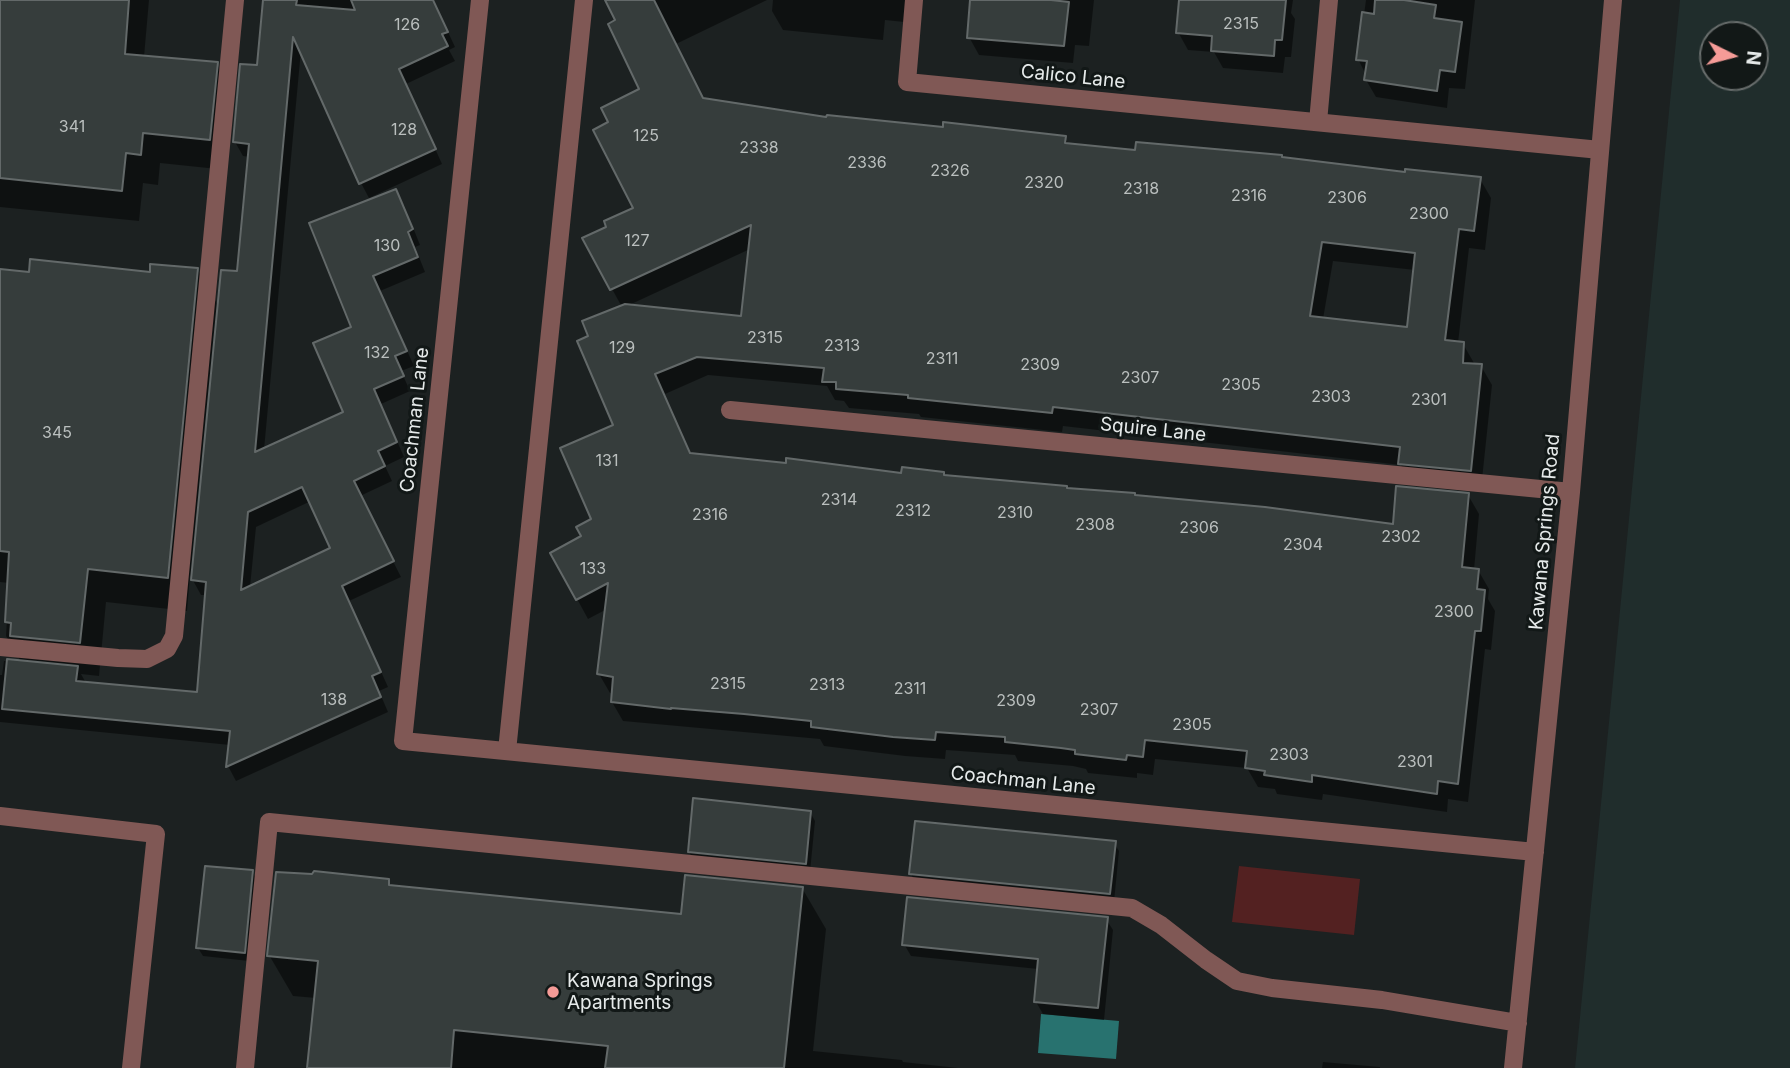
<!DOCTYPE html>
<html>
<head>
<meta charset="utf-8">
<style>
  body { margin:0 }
  #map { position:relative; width:1790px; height:1068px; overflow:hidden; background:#1c2121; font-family:Inter,sans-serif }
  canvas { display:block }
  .north { position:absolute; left:1699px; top:21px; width:70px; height:70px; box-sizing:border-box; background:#121817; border:2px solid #676c6b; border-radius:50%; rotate:96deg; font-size:19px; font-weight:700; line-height:28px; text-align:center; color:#e6eaea }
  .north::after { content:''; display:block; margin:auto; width:24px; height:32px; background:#f59b97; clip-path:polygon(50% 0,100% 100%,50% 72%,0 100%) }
</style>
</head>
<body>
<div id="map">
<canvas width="1790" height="1068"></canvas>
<div class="north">N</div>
</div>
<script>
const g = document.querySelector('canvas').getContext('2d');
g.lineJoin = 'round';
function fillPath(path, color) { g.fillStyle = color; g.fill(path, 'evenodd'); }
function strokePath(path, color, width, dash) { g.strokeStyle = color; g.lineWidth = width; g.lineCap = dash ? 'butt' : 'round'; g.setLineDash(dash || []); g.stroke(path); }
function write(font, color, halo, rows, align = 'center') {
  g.font = font + ' Inter,sans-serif'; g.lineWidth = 6; g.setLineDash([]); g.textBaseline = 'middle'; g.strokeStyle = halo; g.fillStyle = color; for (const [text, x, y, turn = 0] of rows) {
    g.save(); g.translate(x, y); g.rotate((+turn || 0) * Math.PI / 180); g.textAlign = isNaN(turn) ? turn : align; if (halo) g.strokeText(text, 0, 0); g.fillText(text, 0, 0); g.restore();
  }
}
fillPath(new Path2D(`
  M1680,0h110v1068h-215zM1713,35h42v42h-42z`), '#202d2c');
fillPath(new Path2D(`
  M1239,866l121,13 -6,56 -122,-13z`), '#532121');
fillPath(new Path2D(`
  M1041,1014l78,7 -3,38 -78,-6z`), '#28726f');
fillPath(new Path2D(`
  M0,0h149l-5,57 73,7 17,30 -7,76 -67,-7 -2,22 -15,-2 -4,38 -139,-14z
  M265,0h168l22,47 -6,3 6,11 -49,23 36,80 -73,34 -8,-15 -60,-133 -37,400 82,-37 7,-85 42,-137 9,14 16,40 -5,2 10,25 -45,19 34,75 -13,5 9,20 -29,13 23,53 -19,9 7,15 -32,15 41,81 -52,24 39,86 -9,4 9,21 -152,69 -8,-15 2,-21 -230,-23v-47h2l2,-14 17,1 -15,-26 3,-53 -9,-1v-297l30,-11h121l46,-5 22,38 20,-34 11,-116 -7,-1 -8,-14 24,-75zM311,501l21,47 -82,39 6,-60zM190,575l11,20h6l-9,99 -112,-11 -5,-9 18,2 7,-74 81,9z
  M616,0h151l-91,44 28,56 124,19 237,19 4,7 411,34 11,19 -6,52 -16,-2 -11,95 5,1 11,19v3h7l11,19 -11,104 -70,-6 -10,-18 -338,-39 -1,6 -141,-15 -2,-3 -70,-6 -5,-7 -9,-1 -8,-14 -119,-11 -43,19 27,61 211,20 42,2 450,49 73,-31 11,19 -5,56h4l11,19 -1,10 7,12 -4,39 -6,-1 -17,153 -20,-3 -1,13 -124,-18 -1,6 -45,-6 -2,-5 -17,-2 -11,-19 -92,-9 -2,16 -16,-2v5l-49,-5 -2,-4 -13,-3 -55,-5 -3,-6 -69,-5 -1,9 -40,-3 -81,-10 -4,-7 -197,-18 -11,-19 1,-8 -3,-1 -11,-19 8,-65 -19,10 -36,-66 32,-16 9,-17 22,-94 -25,-89 32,-30 -10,-18 -3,-61 26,-19 -25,-86 31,-33 -24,-69zM750,249l-8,69 -115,-12zM1333,261l82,9 -6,59 -86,-10z
  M773,0h133l-2,22 -19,-2 -2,20 -100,-10 -11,-19z
  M971,0h123l-5,46 -14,-1 -2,18 -94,-8 -10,-18z
  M1181,0h112l-2,13 4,6 -4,38h-6l-2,16 -60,-5 -9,-16 -26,-2 -10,-18z
  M1366,0h109l-10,89 -16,-1 -2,20 -71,-11 -10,-17v-5l-8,-16z
  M810,812l5,9 -5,51 -116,-11 -5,-9z
  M1114,843l5,8 -5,51 -198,-19 -5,-9z
  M252,871l5,9 -8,81 -46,-5 -5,-8z
  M388,881l4,6 291,29 119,-28 24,41 -13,122 89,9 1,2 55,6h-649l7,-70 -23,-2 -24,-41z
  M1106,919l7,11 -9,90 -61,-6 -7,-12 2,-33 -127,-13 -7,-12z
  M1323,1062l57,5v1h-58z`), '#0007');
const building = new Path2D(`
  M0,0h129l-4,54 93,8 -8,78 -67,-7 -2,22 -15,-2 -4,38 -122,-13z
  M263,0h34l-1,5 59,5 -4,-10h82l15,32 -6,2 6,12 -49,23 37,80 -77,35 -66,-147 -38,415 88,-40 -30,-69 38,-16 -42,-104 87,-34 17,40 -5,3 10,25 -45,19 34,75 -12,5 9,20 -30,13 23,53 -19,9 7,15 -31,15 40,80 -52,25 39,86 -9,4 9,21 -155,70 4,-36 -228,-22 5,-50 71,7 -2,15 121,11 9,-110 -15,-2 30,-310 16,1 12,-127 -16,-2 7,-78 17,1zM302,487l28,61 -89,42 7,-78z
  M605,0h49l49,98 123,19 1,-2 116,12v-5l123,14 -1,7 70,7 1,-8 146,13v2l123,15v-3l76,8 -7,54 -15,-2 -14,111 19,2 -1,21 19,1 -11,107 -73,-7 2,-17 -347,-40 -1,6 -144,-15v-3l-72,-6v-7h-14l2,-14 -127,-11 -42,17 35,79 96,10v-5l115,15 1,-6 42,5v3l123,11v2l68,5v2l130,12 128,17 3,-38 73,7 -7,74 17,2 -2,20 8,1 -4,41h-6l-17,153 -20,-3 -1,13 -125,-19v7l-48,-7 1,-4 -20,-3 2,-17 -102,-11 -2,17 -16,-2 -1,5 -51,-6v-4l-14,-2 -56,-6v-5l-69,-5 -1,8 -42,-3 -82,-10v-6l-67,-7 -73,-6v1l-60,-7 2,-25 -16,-3 11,-91 -32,17 -26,-47 31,-17 -5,-9 15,-8 -31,-71 53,-23 -36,-84 11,-5 -6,-15 43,-17 116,12 10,-91 -141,65 -28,-52 24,-11 -2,-6 29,-13 -40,-78 15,-8 -7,-14 38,-19 -31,-65 7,-4zM1322,242l93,11 -8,74 -97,-11z
  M970,0h81l18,2 -5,44 -97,-8z
  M1179,0h107l-4,40h-7l-1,16 -63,-5 1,-15 -36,-3z
  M1375,0h29l32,5 -2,13 28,4 -7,50 -15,-2 -3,21 -73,-11 3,-19 -11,-1 6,-48 12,2z
  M30,259l120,13v-8l48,4 -30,310 -80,-9 -8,74 -70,-7 1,-13 -6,-1 4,-70 -9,-1v-282l29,3z
  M693,798l118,13 -5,53 -118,-12z
  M915,821l201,20 -6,53 -201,-20z
  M205,866l48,4 -8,83 -49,-5z
  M314,871l75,8v6l292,29 4,-39 118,12 -19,181h-179l3,-22 -154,-16 -3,38h-144l11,-107 -51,-5 9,-84 36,2z
  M907,897l201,20 -10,91 -64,-6 4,-43 -136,-14z`);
fillPath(building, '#363d3c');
strokePath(building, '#636969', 2);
strokePath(new Path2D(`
  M480,0l-77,741 1132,111
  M914,0l-7,82 693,68
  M1318,122l11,-122
  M730,410l841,82
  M0,647l118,11 29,1 20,-10 7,-13 61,-636
  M507,751l77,-751
  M0,816l156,18 -25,234
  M245,1068l24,-246 863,86 29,17 45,35 31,21 35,7 110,12 136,23
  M1513,1068l58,-576 42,-492`), '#805855', 18);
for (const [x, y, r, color] of [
  [553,992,7,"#f59b97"]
]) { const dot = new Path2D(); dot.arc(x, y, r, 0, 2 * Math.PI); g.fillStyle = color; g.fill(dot); strokePath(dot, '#121817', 2.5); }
write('16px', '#babfbe', null, [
  ["2315",1241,24],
  ["126",407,25],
  ["341",72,127],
  ["128",404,130],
  ["125",646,136],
  ["2338",759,148],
  ["2336",867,163],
  ["2326",950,171],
  ["2320",1044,183],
  ["2318",1141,189],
  ["2316",1249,196],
  ["2306",1347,198],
  ["2300",1429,214],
  ["127",637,241],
  ["130",387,246],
  ["2315",765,338],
  ["2313",842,346],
  ["129",622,348],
  ["132",377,353],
  ["2311",942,359],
  ["2309",1040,365],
  ["2307",1140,378],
  ["2305",1241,385],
  ["2303",1331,397],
  ["2301",1429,400],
  ["345",57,433],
  ["131",607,461],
  ["2314",839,500],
  ["2312",913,511],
  ["2310",1015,513],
  ["2316",710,515],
  ["2308",1095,525],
  ["2306",1199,528],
  ["2302",1401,537],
  ["2304",1303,545],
  ["133",593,569],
  ["2300",1454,612],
  ["2315",728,684],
  ["2313",827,685],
  ["2311",910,689],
  ["138",334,700],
  ["2309",1016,701],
  ["2307",1099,710],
  ["2305",1192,725],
  ["2303",1289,755],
  ["2301",1415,762]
]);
write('19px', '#e6eaea', '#121817', [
  ["Calico Lane",1073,77,6],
  ["Coachman Lane",415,420,-84],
  ["Squire Lane",1153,430,6],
  ["Kawana Springs Road",1545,532,-85],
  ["Coachman Lane",1023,781,6]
]);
write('19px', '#e6eaea', '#121817', [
  ["Kawana Springs",567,981],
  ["Apartments",567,1003]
], 'left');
</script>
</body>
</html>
